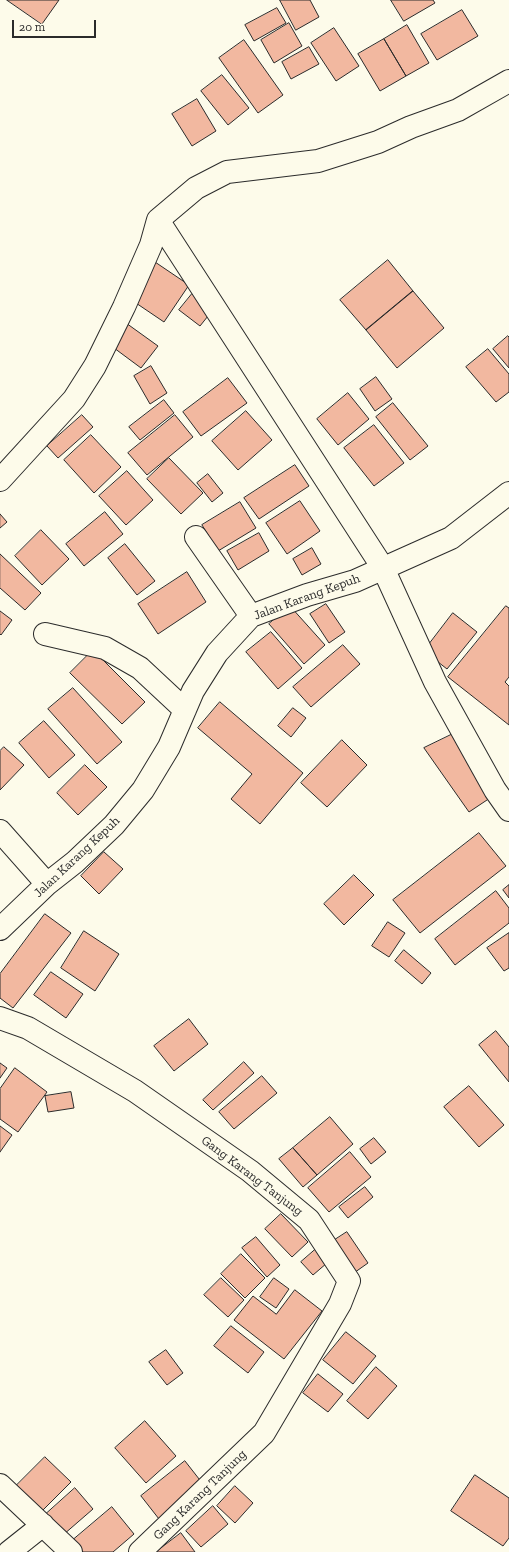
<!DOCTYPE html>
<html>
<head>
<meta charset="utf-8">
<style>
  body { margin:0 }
  #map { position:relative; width:509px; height:1552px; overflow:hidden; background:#fdfbea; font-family:"Zilla Slab",serif }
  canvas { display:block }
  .scale { position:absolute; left:12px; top:20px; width:84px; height:18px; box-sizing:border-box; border:2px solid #2b2b2b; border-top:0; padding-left:5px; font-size:12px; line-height:14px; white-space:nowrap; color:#2b2b2b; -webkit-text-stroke:3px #fdfbea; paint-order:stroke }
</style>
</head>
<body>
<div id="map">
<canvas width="509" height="1552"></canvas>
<div class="scale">20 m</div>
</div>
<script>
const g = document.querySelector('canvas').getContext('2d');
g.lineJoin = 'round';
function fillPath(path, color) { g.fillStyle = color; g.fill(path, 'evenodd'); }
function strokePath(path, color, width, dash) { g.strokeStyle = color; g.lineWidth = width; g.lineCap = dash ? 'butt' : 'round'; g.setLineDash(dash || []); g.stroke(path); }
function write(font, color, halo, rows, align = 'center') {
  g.font = font + ' "Zilla Slab",serif'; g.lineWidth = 3; g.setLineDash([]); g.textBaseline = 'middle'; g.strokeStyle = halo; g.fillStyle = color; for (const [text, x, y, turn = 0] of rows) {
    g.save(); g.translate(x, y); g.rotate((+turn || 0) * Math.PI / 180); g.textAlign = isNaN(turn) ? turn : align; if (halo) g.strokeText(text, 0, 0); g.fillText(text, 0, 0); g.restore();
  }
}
const building = new Path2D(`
  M7,0h52l-17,24z
  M280,0h30l9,17 -23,13z
  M391,0h42l2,3 -31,18z
  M277,8l9,15 -32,18 -9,-16z
  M462,10l16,26 -41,24 -16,-26z
  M289,23l13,23 -28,17 -13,-23z
  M407,25l22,38 -23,13 -22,-37z
  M334,28l25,38 -23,15 -25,-38z
  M384,39l22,37 -26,15 -22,-37z
  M244,40l39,55 -25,18 -39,-55z
  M309,47l10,17 -28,15 -9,-17z
  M222,75l27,33 -21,17 -27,-34z
  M197,99l19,32 -24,15 -20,-32z
  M388,260l25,31 -47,39 -26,-30z
  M155,262l34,23 -25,37 -34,-23z
  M413,291l31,37 -47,40 -31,-38z
  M192,294l20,17 -12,15 -21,-16z
  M126,323l32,23 -17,22 -31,-23z
  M508,336l1,1v31l-16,-19z
  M488,349l21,25v18l-13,10 -30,-35z
  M151,366l16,27 -17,11 -16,-28z
  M376,377l16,22 -17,12 -15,-22z
  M228,378l19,25 -46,33 -18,-24z
  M348,393l21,26 -31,26 -21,-26z
  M164,400l10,13 -34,27 -11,-13z
  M393,403l35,43 -18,14 -34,-43z
  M246,411l26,29 -34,30 -26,-29z
  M82,415l11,12 -35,31 -11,-12z
  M175,415l18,22 -46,38 -19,-22z
  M374,425l30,38 -30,23 -30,-38z
  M91,435l30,32 -27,26 -30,-33z
  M169,458l34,35 -22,21 -34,-35z
  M295,465l14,21 -50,33 -15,-21z
  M127,471l26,29 -27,25 -27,-29z
  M208,474l15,19 -11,9 -15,-19z
  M300,501l20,30 -33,23 -21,-31z
  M240,502l16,26 -38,23 -16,-26z
  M105,512l18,22 -39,32 -18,-22z
  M0,514l7,8 -7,6z
  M41,530l28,29 -27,26 -27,-29z
  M259,533l10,18 -31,19 -11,-19z
  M125,544l30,37 -18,14 -29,-37z
  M312,548l9,16 -19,11 -9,-16z
  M0,554l41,39 -16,17 -25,-22z
  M187,572l19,30 -48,32 -20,-30z
  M326,604l19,28 -16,11 -19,-29z
  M290,606l35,39 -21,19 -35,-40z
  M506,606l3,2v69l-4,5 4,4v39l-61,-48z
  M0,611l12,9 -11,15 -1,-1z
  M453,613l24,19 -30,37 -23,-18z
  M271,632l31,36 -24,21 -32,-37z
  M343,645l17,19 -49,43 -18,-20z
  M93,650l52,52 -23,22 -52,-51z
  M73,688l49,54 -25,22 -49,-55z
  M220,702l83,71 -43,51 -29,-25 21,-25 -54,-46z
  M293,708l13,10 -15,19 -13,-11z
  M44,721l31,34 -26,23 -30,-35z
  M457,732l36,64 -24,16 -45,-64z
  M342,740l25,25 -40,42 -26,-24z
  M4,747l20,18 -24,25v-39z
  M85,765l22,22 -29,28 -21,-22z
  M479,833l27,33 -86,67 -27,-33z
  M104,852l19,17 -24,25 -18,-18z
  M354,875l20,20 -30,30 -20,-21z
  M509,885v13l-6,-8z
  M496,891l13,17v15l-54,42 -20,-26z
  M45,914l26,19 -58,75 -13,-10v-24z
  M388,922l17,11 -16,24 -17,-11z
  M84,931l35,23 -24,37 -34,-23z
  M509,933v35l-5,3 -17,-23z
  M404,950l27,23 -9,11 -27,-23z
  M51,972l32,22 -17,24 -32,-23z
  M189,1019l19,25 -34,27 -20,-25z
  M496,1031l13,16v35l-30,-37z
  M244,1062l10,11 -41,37 -10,-10z
  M0,1063l7,5 -7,10z
  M15,1068l32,24 -29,40 -18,-13v-30z
  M262,1076l15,17 -43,36 -15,-17z
  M469,1086l35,39 -25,22 -35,-40z
  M71,1092l3,16 -26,4 -3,-16z
  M330,1117l23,27 -36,31 -24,-27z
  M0,1126l12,9 -12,17z
  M374,1138l12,14 -15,12 -11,-15z
  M293,1148l24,27 -14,12 -24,-28z
  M350,1152l21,25 -42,35 -21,-24z
  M365,1187l8,10 -25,21 -9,-11z
  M281,1214l27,28 -16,15 -27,-28z
  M347,1232l21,31 -17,12 -21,-32z
  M256,1237l24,28 -13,12 -25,-29z
  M316,1249l11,14 -14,12 -12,-13z
  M241,1254l24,24 -20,20 -24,-24z
  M221,1278l23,22 -16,17 -24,-22z
  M274,1278l15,11 -13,19 -16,-11z
  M295,1290l27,21 -38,48 -50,-39 19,-24 23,18z
  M231,1326l33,26 -16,21 -34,-27z
  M346,1332l30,24 -23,28 -30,-24z
  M166,1350l17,23 -16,12 -18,-23z
  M376,1367l21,19 -29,33 -21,-18z
  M318,1374l25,20 -15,18 -25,-19z
  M145,1421l31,35 -30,27 -31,-35z
  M45,1457l26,25 -30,30 -25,-26z
  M185,1461l18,23 -44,35 -18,-23z
  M475,1475l34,23v40l-6,8 -52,-35z
  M235,1486l18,17 -18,20 -18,-17z
  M75,1488l18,21 -30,26 -17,-21z
  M213,1506l15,18 -27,23 -15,-16z
  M112,1507l22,27 -21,18h-30l-10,-12z
  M181,1533l14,19h-39z`);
fillPath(building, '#f2b8a0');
strokePath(building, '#2b2b2b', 1);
const minor = new Path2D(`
  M158,220l225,348 52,114 60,108 14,20
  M0,480l74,-81 21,-33 29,-59 27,-62 7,-25 38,-32 31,-16 91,-11 60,-19 33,-15 47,-17 51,-29
  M196,537l55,79
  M45,634l60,14 35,20 45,42
  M0,831l47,53
  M0,929l47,-45 28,-22 39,-37 29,-35 26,-43 24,-56 24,-38 34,-37 56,-21 48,-14 96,-43 58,-45
  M0,1018l28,10 107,63 115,80 59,49 40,61 -9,23 -76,129 -124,119
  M0,1485l71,67
  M9,1552l34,-27`);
strokePath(minor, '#2b2b2b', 24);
strokePath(minor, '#fdfbea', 22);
write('13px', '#2b2b2b', '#fdfbea', [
  ["Jalan Karang Kepuh",307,597,-20],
  ["Jalan Karang Kepuh",77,857,-43],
  ["Gang Karang Tanjung",252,1176,37],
  ["Gang Karang Tanjung",200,1495,-44]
]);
</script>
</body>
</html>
